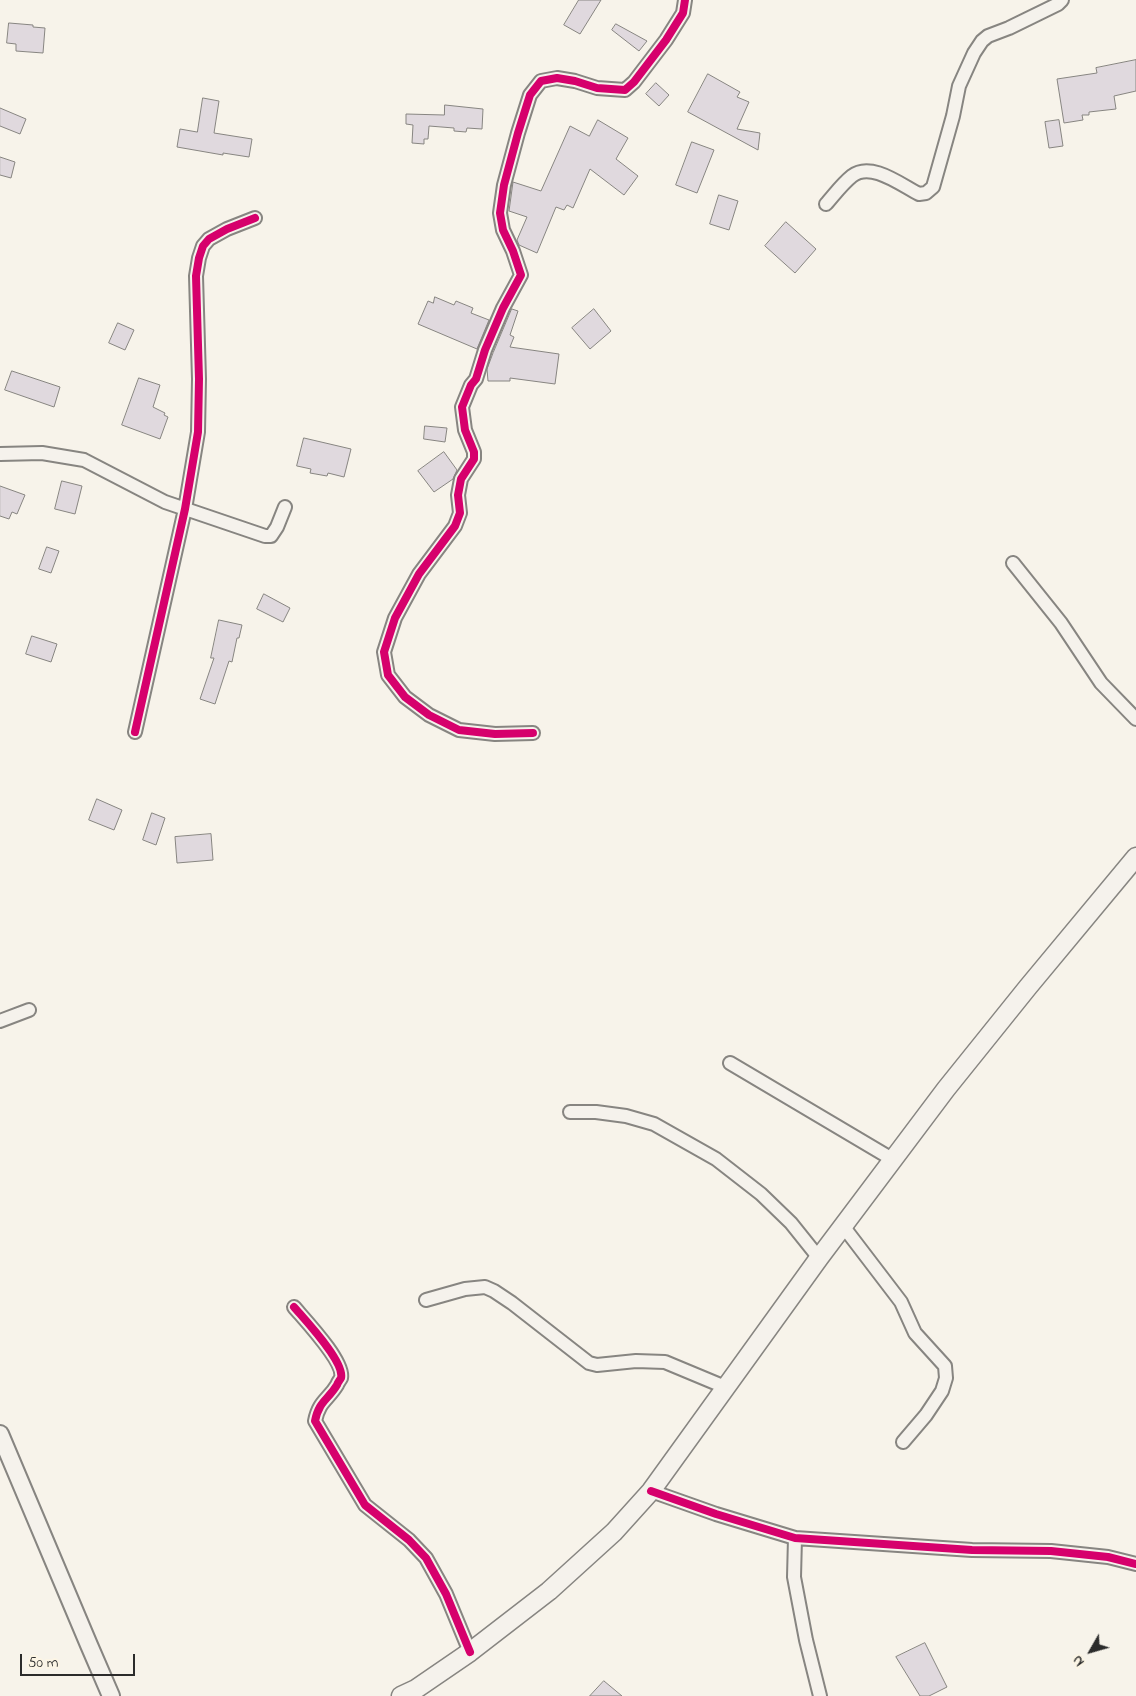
<!DOCTYPE html>
<html>
<head>
<meta charset="utf-8">
<style>
  body { margin:0 }
  #map { position:relative; width:1136px; height:1696px; overflow:hidden; background:#f7f3ea; font-family:"Indie Flower",sans-serif }
  canvas { display:block }
  .north { position:absolute; left:1066px; top:1626px; width:50px; height:50px; -webkit-text-stroke:4px #fcf5e5; paint-order:stroke; rotate:232deg; font-size:14px; font-weight:700; line-height:20px; text-align:center; color:#2b2b2b }
  .north::after { content:''; display:block; margin:auto; width:18px; height:22px; background:#2b2b2b; clip-path:polygon(50% 0,100% 100%,50% 72%,0 100%) }
  .scale { position:absolute; left:20px; top:1654px; width:115px; height:22px; box-sizing:border-box; border:2px solid #2b2b2b; border-top:0; padding-left:6px; font-size:15px; line-height:18px; white-space:nowrap; color:#2b2b2b; -webkit-text-stroke:4px #fcf5e5; paint-order:stroke }
</style>
</head>
<body>
<div id="map">
<canvas width="1136" height="1696"></canvas>
<div class="north">N</div>
<div class="scale">50 m</div>
</div>
<script>
const g = document.querySelector('canvas').getContext('2d');
g.lineJoin = 'round';
function fillPath(path, color) { g.fillStyle = color; g.fill(path, 'evenodd'); }
function strokePath(path, color, width, dash) { g.strokeStyle = color; g.lineWidth = width; g.lineCap = dash ? 'butt' : 'round'; g.setLineDash(dash || []); g.stroke(path); }
const building = new Path2D(`
  M579,0h22l-21,34 -16,-9z
  M9,23l24,2v2l12,1 -2,25 -27,-2v-7l-9,-1z
  M616,24l31,17 -8,10 -27,-21z
  M1136,60v31l-22,5 2,13 -27,3v3h-7l1,5 -19,3 -7,-44 40,-6 -1,-5z
  M708,74l32,18 -3,5 12,5 -12,27 23,4 -2,17 -70,-38z
  M656,83l13,12 -10,11 -13,-12z
  M203,98l16,3 -5,32 38,6 -3,18 -26,-4v2l-46,-8 3,-18 17,3z
  M445,105l38,4 -1,20 -15,-1 -1,4 -12,-1v-3l-25,-2 -1,13h-4v5l-12,-1 1,-18 -7,-1v-10l38,1z
  M0,108l26,11 -6,15 -20,-8z
  M598,120l30,18 -12,21 22,17 -14,19 -34,-26 -17,39 -6,-3 -3,5 -8,-3 -19,46 -18,-8 -2,-5 10,-23 -18,-6 4,-29 28,9 29,-65 19,10z
  M1059,120l4,26 -14,2 -4,-26z
  M692,142l22,8 -17,43 -21,-8z
  M0,157l15,5 -4,16 -11,-3z
  M719,195l19,6 -9,29 -19,-6z
  M786,222l30,27 -21,24 -30,-27z
  M435,297l19,8 2,-4 17,7 -2,5 18,7 -12,29 -59,-25 10,-23 5,2z
  M512,309l6,2 -8,24 4,2 -4,10 49,7 -4,30 -45,-6v3h-22l-1,-12 6,-16z
  M594,309l17,22 -21,18 -18,-21z
  M118,323l16,7 -9,20 -16,-7z
  M12,371l48,16 -6,20 -49,-17z
  M139,378l21,7 -7,22 12,6 -1,2 4,2 -8,22 -38,-14z
  M425,426l22,2 -2,14 -21,-3z
  M304,438l47,11 -7,28 -16,-4 -1,3 -17,-3 1,-4 -14,-3z
  M444,452l13,18 -4,9 -19,13 -16,-21z
  M62,481l20,5 -7,28 -20,-5z
  M0,486l25,9 -8,19 -5,-2 -3,7 -9,-3z
  M47,547l12,4 -8,22 -12,-4z
  M264,594l26,14 -7,14 -26,-13z
  M219,620l23,5 -3,13h-2l-5,24 -3,-1 -14,43 -15,-5 14,-41h-3z
  M32,636l25,8 -6,18 -25,-8z
  M97,799l25,11 -8,20 -25,-10z
  M152,813l13,5 -9,27 -13,-5z
  M211,834l2,26 -36,3 -2,-26z
  M925,1643l22,44 -18,9h-9l-24,-39z
  M604,1681l18,15h-32z`);
fillPath(building, '#e0d9de');
strokePath(building, '#878581', 1);
const minor = new Path2D(`
  M826,204c8,-9 16,-20 26,-28 19,-15 49,9 67,18l7,-1 7,-6 20,-71 6,-30 15,-33 8,-12 6,-5 21,-8 49,-24 4,-4
  M0,454l42,-1 42,7 81,42 100,34h6l6,-9 8,-20
  M1013,563l48,60 40,60 35,36
  M135,732l50,-223 13,-77 1,-53 -3,-103 3,-18 4,-12 6,-7 18,-10 28,-11
  M533,733l-38,1 -36,-4 -30,-15 -24,-18 -17,-22 -4,-23 11,-34 24,-44 36,-48 5,-13 -2,-18 3,-16 13,-20v-7l-9,-22 -3,-23 9,-22 5,-6 9,-29 18,-42 18,-33 -8,-24 -10,-21 -3,-17 4,-28 14,-52 12,-38 11,-14 16,-3 18,3 22,7 28,2 9,-8 32,-42 17,-27 2,-13
  M0,1021l29,-11
  M730,1063l162,96
  M570,1112h26l30,4 28,8 62,35 45,35 30,29 28,35
  M843,1226l58,76 14,31 30,33 1,12 -4,13 -16,24 -23,27
  M426,1300l39,-11 20,-2 9,4 18,12 77,60 8,2 39,-4 29,1 60,25
  M294,1307c11,13 51,55 47,71 -1,2 -3,4 -4,7 -9,15 -18,16 -22,36l50,84 44,35 17,18 20,36 24,58
  M651,1491l65,23 79,24 177,12 79,1 57,6 28,7
  M795,1538l-1,39 12,63 14,56`);
const tertiary = new Path2D(`
  M0,1434l89,211 22,51`);
const secondary = new Path2D(`
  M401,1696l15,-7 54,-37 79,-61 65,-59 37,-41 168,-233 127,-169 82,-102 108,-130`);
strokePath(minor, '#878581', 16);
strokePath(tertiary, '#878581', 20);
strokePath(secondary, '#878581', 21);
strokePath(minor, '#f5f2ec', 12);
strokePath(tertiary, '#f5f2ec', 16);
strokePath(secondary, '#f5f2ec', 18);
strokePath(new Path2D(`
  M135,732l50,-223 13,-77 1,-53 -3,-103 3,-18 4,-12 6,-7 18,-10 28,-11
  M533,733l-38,1 -36,-4 -30,-15 -24,-18 -17,-22 -4,-23 11,-34 24,-44 36,-48 5,-13 -2,-18 3,-16 13,-20v-7l-9,-22 -3,-23 9,-22 5,-6 9,-29 18,-42 18,-33 -8,-24 -10,-21 -3,-17 4,-28 14,-52 12,-38 11,-14 16,-3 18,3 22,7 28,2 9,-8 32,-42 17,-27 2,-13
  M294,1307c11,13 51,55 47,71 -1,2 -3,4 -4,7 -9,15 -18,16 -22,36l50,84 44,35 17,18 20,36 24,58
  M651,1491l65,23 79,24 177,12 79,1 57,6 28,7`), '#d6006c', 8);
</script>
</body>
</html>
